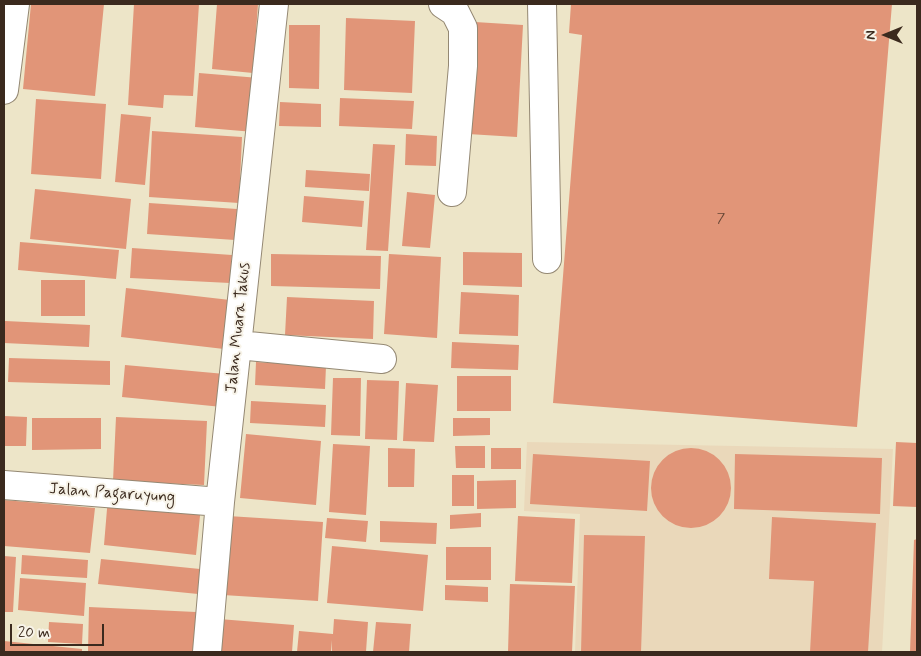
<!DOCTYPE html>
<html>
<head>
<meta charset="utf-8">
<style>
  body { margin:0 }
  #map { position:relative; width:921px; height:656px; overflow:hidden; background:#ede5c8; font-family:Mynerve,sans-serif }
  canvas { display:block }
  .frame { position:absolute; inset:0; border:5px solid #3b2a1e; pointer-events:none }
  .north { position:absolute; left:861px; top:10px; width:50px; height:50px; -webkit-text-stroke:4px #f7f3e8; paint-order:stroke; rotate:270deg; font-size:14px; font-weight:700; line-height:20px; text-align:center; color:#3b2a1e }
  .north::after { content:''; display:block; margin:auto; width:18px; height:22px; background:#3b2a1e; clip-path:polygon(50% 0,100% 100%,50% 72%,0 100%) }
  .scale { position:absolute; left:10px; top:624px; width:94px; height:22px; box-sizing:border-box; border:2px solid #3b2a1e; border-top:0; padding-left:6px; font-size:15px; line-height:18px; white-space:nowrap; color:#3b2a1e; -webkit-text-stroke:4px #f7f3e8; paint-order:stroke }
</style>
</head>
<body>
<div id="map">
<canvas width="921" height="656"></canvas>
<div class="frame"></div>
<div class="north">N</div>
<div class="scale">20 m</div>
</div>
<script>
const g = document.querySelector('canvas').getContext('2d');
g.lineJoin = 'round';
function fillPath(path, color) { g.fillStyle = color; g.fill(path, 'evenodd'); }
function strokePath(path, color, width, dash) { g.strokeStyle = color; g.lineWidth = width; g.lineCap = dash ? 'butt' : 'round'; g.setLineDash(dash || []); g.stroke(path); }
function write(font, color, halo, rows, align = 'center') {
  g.font = font + ' Mynerve,sans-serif'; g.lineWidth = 4; g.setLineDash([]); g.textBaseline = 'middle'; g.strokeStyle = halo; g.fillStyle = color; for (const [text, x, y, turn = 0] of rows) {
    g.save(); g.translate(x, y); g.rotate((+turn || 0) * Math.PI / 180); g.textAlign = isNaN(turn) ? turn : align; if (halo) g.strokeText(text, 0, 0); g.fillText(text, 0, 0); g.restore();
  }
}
fillPath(new Path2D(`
  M527,442l366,7 -11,203h-307l5,-138 -56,-3z`), '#ead8ba');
fillPath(new Path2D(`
  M31,4h73l-9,92 -72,-7z
  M134,4h65l-6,92 -29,-1 -1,13 -35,-3z
  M217,4h41l-5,69 -41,-4z
  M571,4h321l-35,423 -304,-24 29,-368 -13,-2z
  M346,18l69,3 -3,72 -68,-3z
  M475,22l48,3 -6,112 -49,-3z
  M289,25h31l-1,64 -30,-1z
  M199,73l60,5 -5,54 -59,-5z
  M340,98l74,3 -2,28 -73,-3z
  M36,99l70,5 -5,75 -70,-5z
  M280,102l41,2v23l-42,-1z
  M121,114l30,3 -6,68 -30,-3z
  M152,131l90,6 -3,66 -90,-6z
  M406,134l31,2 -1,30 -31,-1z
  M373,144l22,1 -7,106 -22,-1z
  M306,170l64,4 -1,17 -64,-4z
  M35,189l96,10 -5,50 -96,-10z
  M407,192l28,3 -5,53 -28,-2z
  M304,196l60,5 -2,26 -60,-5z
  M149,203l88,6 -2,31 -88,-6z
  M20,242l99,8 -3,29 -98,-9z
  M132,248l100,7 -2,28 -100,-5z
  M463,252l59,1v34l-59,-2z
  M271,254l110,2 -1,33 -109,-3z
  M389,254l52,3 -4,81 -53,-4z
  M41,280h44v36h-44z
  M126,288l104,12 -6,49 -103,-12z
  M461,292l58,3 -1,41 -59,-2z
  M287,297l87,4 -1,38 -88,-4z
  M5,321l85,4 -1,22 -85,-4z
  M452,342l67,3 -1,25 -67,-2z
  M9,358l101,3v24l-102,-3z
  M256,362l70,4 -1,23 -70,-4z
  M125,365l100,9 -3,33 -100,-10z
  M457,376h54v35h-54z
  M333,378h28l-1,58 -29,-1z
  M367,380l32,1 -2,59 -32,-1z
  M406,383l32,2 -4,57 -31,-1z
  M251,401l75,4 -1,22 -75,-4z
  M4,416l23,1 -1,29h-22z
  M116,417l91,4 -3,64 -91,-4z
  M32,418h69v31l-69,1z
  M453,418h37v17l-37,1z
  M246,434l75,7 -5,64 -76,-7z
  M896,442l21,1v64l-24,-1z
  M333,444l37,2 -4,69 -37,-3z
  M455,446h30v22h-29z
  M388,448l27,1 -1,38h-26z
  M491,448h30v21h-30z
  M651 488a40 40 0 1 1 80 0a40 40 0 1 1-80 0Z
  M533,454l117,7 -3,50 -117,-7z
  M735,454l147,4 -2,56 -146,-5z
  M452,475h22v31h-22z
  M516,480v28l-39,1v-28z
  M108,497l93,9 -5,49 -92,-10z
  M4,500l91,8 -5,45 -86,-7z
  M481,513v14l-31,2v-14z
  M228,516l95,6 -5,79 -95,-6z
  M518,516l57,3 -3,64 -57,-2z
  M772,517l104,6 -8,129h-58l4,-71 -45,-2z
  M327,518l41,3 -2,21 -41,-4z
  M380,521l57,2 -1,21 -56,-2z
  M584,535l61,1 -4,116h-60z
  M917,539v113h-7l4,-112z
  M332,546l96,9 -5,56 -96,-8z
  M446,547h45v33h-45z
  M22,555l66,5 -1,18 -66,-4z
  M4,556l12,1 -3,55h-9z
  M101,559l99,10 -2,25 -100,-10z
  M20,578l66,5 -2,33 -66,-6z
  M510,584l65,2 -3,66h-64z
  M445,585l43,2v15l-43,-2z
  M89,607l107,5 -2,40 -106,-1z
  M219,619l75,6 -2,27h-75z
  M334,619l34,3 -2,30h-34v-12l-1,12h-34l2,-21 34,3z
  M49,622l34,2 -1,20 -34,-2z
  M376,622l35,2 -2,28h-36z
  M4,641l78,8v3h-78z`), '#e19578');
const minor = new Path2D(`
  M443,4l12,8 8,16v38l-11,126
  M542,4l5,255
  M4,90l11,-86
  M238,345l144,14
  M4,485l216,17
  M207,652l13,-150 54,-498`);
strokePath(minor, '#948873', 30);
strokePath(minor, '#fff', 28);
write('14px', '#644534', null, [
  ["7",721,219]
]);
write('16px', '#3b2a1e', '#f7f3e8', [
  ["Jalan Muara Takus",239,328,-84],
  ["Jalan Pagaruyung",112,494,4]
]);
</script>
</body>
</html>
